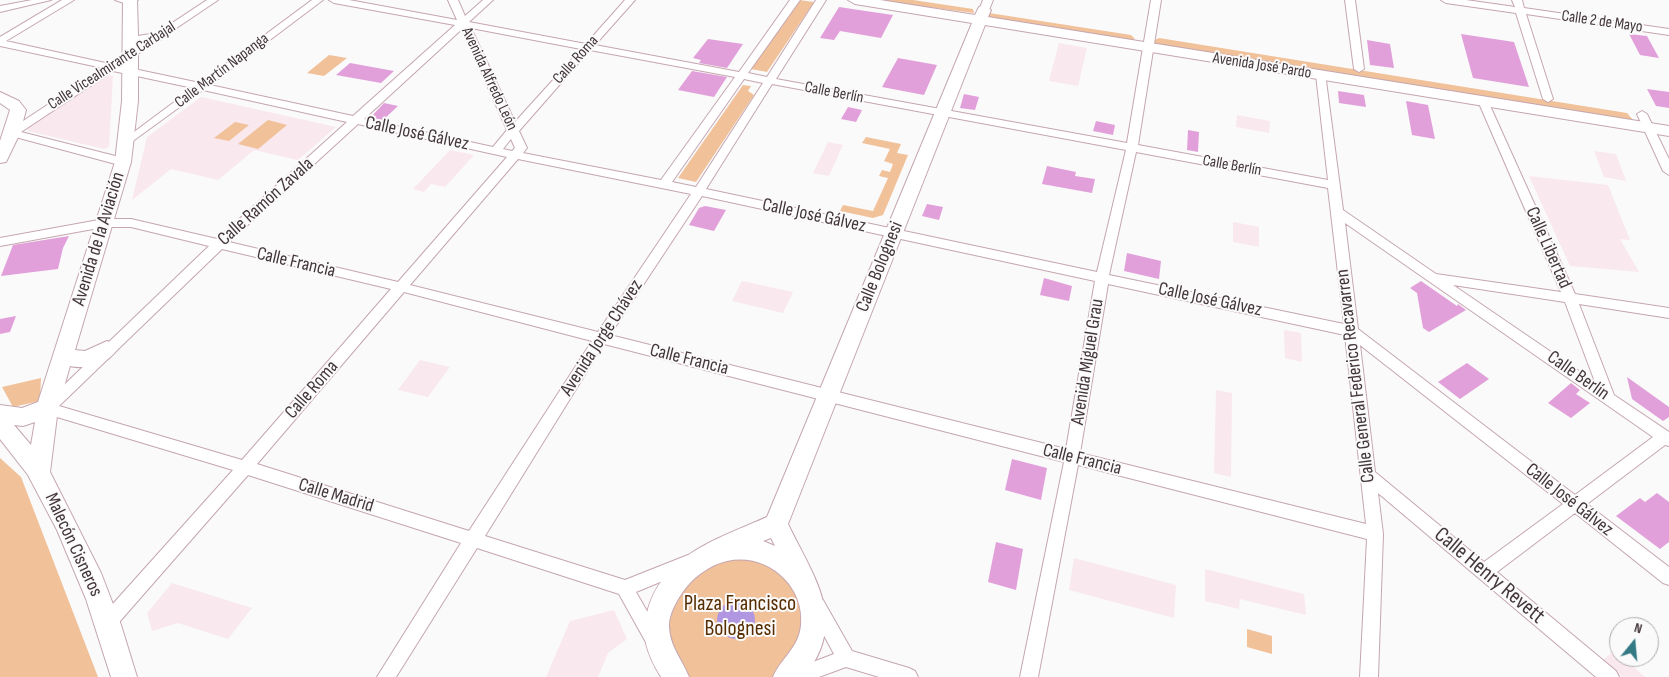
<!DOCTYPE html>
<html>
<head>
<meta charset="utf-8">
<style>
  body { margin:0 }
  #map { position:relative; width:1669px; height:677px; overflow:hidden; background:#fafafa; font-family:"Sofia Sans Condensed",sans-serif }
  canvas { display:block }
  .north { position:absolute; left:1609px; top:617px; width:50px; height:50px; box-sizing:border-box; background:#fafafa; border:1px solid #b1acad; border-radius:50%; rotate:17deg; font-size:14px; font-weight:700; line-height:20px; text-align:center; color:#43363a }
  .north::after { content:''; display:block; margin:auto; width:18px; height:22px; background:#337a85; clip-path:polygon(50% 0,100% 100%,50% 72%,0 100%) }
</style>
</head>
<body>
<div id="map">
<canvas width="1669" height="677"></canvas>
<div class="north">N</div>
</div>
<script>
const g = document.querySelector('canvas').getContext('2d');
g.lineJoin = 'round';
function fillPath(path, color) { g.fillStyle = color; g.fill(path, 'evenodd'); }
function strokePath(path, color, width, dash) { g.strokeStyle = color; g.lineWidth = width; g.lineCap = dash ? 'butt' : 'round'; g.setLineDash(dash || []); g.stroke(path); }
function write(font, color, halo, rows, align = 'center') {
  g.font = font + ' "Sofia Sans Condensed",sans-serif'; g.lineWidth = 4; g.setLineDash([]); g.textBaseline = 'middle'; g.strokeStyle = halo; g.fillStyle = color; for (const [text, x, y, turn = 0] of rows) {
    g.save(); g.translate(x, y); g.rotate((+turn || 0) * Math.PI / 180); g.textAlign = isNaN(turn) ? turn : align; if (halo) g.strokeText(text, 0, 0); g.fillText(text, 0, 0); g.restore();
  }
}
fillPath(new Path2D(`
  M1059,43l28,5 -9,38 -29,-5z
  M105,75l8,1 -4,71 -5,2 -76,-18 -1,-3z
  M201,97l135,30 -38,33 -44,-10 -36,30 -47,-11 -39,31 15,-63z
  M1237,115l33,6 -1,12 -33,-6z
  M828,142l15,3 -14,31 -16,-3z
  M450,150l24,5 -29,32 -14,-3 -7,8 -11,-3z
  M1594,151l22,3 10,27 -22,-4z
  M1529,176l79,9 22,55 -10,-1 19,33 -69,-6z
  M1233,222l26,5v20l-26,-5z
  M742,281l51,11 -10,21 -51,-12z
  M1284,330l17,3 1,29 -17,-4z
  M420,360l30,7 -22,30 -30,-7z
  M1216,390l16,3 -1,84 -17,-4z
  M1074,558l102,27 -2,33 -105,-28z
  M1205,569l99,25 2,21 -66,-16 -1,10 -34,-8z
  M172,583l80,25 -24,31 -50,-16 -26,8 -5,-18z
  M614,610l13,29 -19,14 -10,24h-52l24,-56z
  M1619,647v10h19l-8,7 15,13h-23l-19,-17z`), '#f9e8ed');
fillPath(new Path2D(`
  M799,0l15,2 -47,70 -16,-3z
  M872,0h41l60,9 1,4z
  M989,13l142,22 4,4 -2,1 -145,-23z
  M1159,38l468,75 6,7 -476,-74 -4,-5z
  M329,55l18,3 -23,18 -17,-3z
  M743,85l8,1 -3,5 6,4 -58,87 -18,-4z
  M268,120l19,5 -29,24 -20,-5z
  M235,122l14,3 -20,16 -15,-3z
  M866,137l35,7 -4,9 11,2 -25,60 -10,3 -33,-7 3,-6 30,6 15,-33 -9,-2 3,-6 8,2 3,-8 -9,-3 6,-12 -28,-6z
  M41,378l-1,23 -27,6 -11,-20z
  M0,458l21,19 77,200h-98z
  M724,558l36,1 29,17 16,31 -3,36 -29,34h-83l-4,-2 -20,-32 2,-38 9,-17z
  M1247,629l25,7v18l-25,-7z`), '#f1c19a');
fillPath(new Path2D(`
  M717 620a19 19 0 1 1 38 0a19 19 0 1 1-38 0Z`), '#b197e1');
fillPath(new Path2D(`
  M839,7l20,3 34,5 -12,23 -41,-7 -6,9 -14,-2z
  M1461,34l53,8 15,45 -56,-9z
  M1629,34l18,2 12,22 -19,-3z
  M708,39l35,5 -16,24 -28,-5 2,-3 -8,-2z
  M1367,40l23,4 4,24 -24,-3z
  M898,58l39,7 -13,30 -42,-8z
  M350,63l44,8 -13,12 -45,-8z
  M692,71l35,6 -13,20 -36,-7z
  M1647,89l22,3v16l-13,-2z
  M1338,91l26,4 2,12 -27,-4z
  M964,94l15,3 -4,13 -15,-2z
  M1406,101l22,4 7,34 -23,-4z
  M384,103l14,3 -15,14 -13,-2z
  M848,107l14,3 -6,12 -15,-3z
  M1096,121l19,4 -2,10 -20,-4z
  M1188,130l11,2 -1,20 -11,-2z
  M1047,166l29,6 -1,4 20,3 -3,14 -50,-9z
  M927,204l16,3 -4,13 -17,-4z
  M705,206l21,4 -12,21 -25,-6 10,-17z
  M69,236l-6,12 -5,21 -57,7 12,-31z
  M1127,253l34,8 -2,18 -35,-8z
  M1044,278l28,8 -3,15 -29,-6z
  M1421,281l36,25 1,-2 8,6 -37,22 -6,-4 -6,-35 -7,-5z
  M16,316l-6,16 -10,2v-15z
  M1467,363l22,16 -29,20 -22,-17z
  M1627,377l42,30v10l-6,4 -31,-22z
  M1571,383l9,7 -4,4 14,9 -19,15 -23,-15z
  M1012,459l35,9 -6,32 -36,-10z
  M1657,493l12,9v40l-9,7 -44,-33 24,-18 5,4z
  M996,542l27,7 -7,41 -28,-8z`), '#e1a0da');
const street = new Path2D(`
  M32,0h19l-51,12v-6z
  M62,0h12l-68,41 104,23 97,-64h11l-98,66 80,17 112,-83h11l-113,85 143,31 102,-91 -121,-22 -5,-3h20l108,20 -9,-20h10l7,16 18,-16h10l-24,22 117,22 39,-44h10l-40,45 144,27 51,-72h10l-52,73 19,4 49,-77h10l-50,79 351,64 24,-143h10l-23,145 190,35 -12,-105 1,-2h8l18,137 93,64 125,18 -83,-191 5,-3 4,1 88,195 94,14v10l-90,-14 35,91 55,37v14l-4,-1 -78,59 82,63v18l-6,-2 -88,-70 -78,59 119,99 3,6h-23l-218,-184 5,41 -5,143h-18l7,-138 -289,-74 -40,212h-18l44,-215 -460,-118 -119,192 140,44 63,-25 6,3 2,5 -2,5 -58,24 24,42 3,6 -3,6 -6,3 -6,-3 -29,-52 -142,-46 -81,129h-19l84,-134 -213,-68 -134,153 -6,2 -6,-2 -3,-6 3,-6 131,-146 -186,-56 -5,-2 -2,-4 169,-162 -78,-19h-27l-104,19v-8l104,-19h27l86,20 130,-117 -144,-32 -77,56 -6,-3 2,-2 71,-53 -80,-17 -92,61 106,27v6l-4,1 -115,-31v-4l95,-63 -103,-22v-9zM471,28l110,21 -66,73zM462,29l45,101 -14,17 -129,-28zM590,50l145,27 -74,103 -138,-27 4,-5 -8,-17zM744,79l19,4 -67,104 -24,-5zM772,84l354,66 -29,122 -391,-83zM358,124l149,33 -109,125 -169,-40zM511,139l4,9 -3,3 -9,-2zM1136,152l192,36 16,136 -235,-49zM518,159l173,35 -93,138 -188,-47zM702,196l393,85 -29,168 -456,-114zM1345,223l308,214 -78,58 -217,-166zM222,249l169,40 -149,171 -183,-54zM1108,284l237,51 21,189 -286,-71zM1453,285l112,17 30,80zM404,292l188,49 -123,190 -212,-67zM1360,345l203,159 -79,58 -109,-90z
  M115,0h23l-8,5z
  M983,0h10l-4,10 -5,3 -5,-3z
  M1345,0h10l9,69 -5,3 -5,-3z
  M1441,0h25l49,7 -3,-7h10l2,8 145,21v6l-143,-21 27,85 -5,3 -5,-3 -27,-86 -70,-10z
  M1642,111l5,3 22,45v16l-6,-4 -26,-57z
  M817,598l6,2 29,51 57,17 6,3 3,6h-39l-33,-10 -27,10h-33l3,-6 45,-17 -26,-48 3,-6z`);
const secondary = new Path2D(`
  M123,0h14l1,36 18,-3 7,4 -2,3 -23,5v56l-7,61 -56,188 10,1 22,-10 7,3 3,5c-7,14 -32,21 -47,17l-12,42 -8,64 51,101 20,52 16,52h-26l-25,-78 -29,-69 -29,-55 -28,-36v-34l22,3 16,-6 77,-240 7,-61zM35,422l-4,23 -17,-20 9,1z
  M848,0h32l95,15 4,-8 5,-1 7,4 -3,7 681,109v10l-684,-111 -197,499c26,54 61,97 16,153h-31c8,-19 26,-29 28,-52 4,-40 -35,-73 -74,-64 -18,4 -35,17 -45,32 -6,9 -13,21 -13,32 0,21 13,34 20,52h-28c-14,-23 -21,-42 -13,-68 16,-55 72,-71 119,-92l205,-494 -117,-19zM771,538l4,8 -12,-5z
  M0,92l19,9 7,9 -6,23 -12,25 -2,4 -6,1v-22l10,-31 -10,-7z`);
strokePath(street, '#c5a6af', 2);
strokePath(secondary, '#c5a6af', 2);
fillPath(street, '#fff');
fillPath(secondary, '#fff');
write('16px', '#43363a', '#fafafa', [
  ["Calle 2 de Mayo",1602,22,8],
  ["Calle Roma",576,60,-48],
  ["Calle Vicealmirante Carbajal",112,66,-33],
  ["Avenida José Pardo",1262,66,9],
  ["Calle Martín Napanga",222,71,-37],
  ["Avenida Alfredo León",489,79,65],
  ["Calle Berlín",834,93,11],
  ["Calle Berlín",1232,166,10]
]);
write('19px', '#43363a', '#fafafa', [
  ["Calle José Gálvez",417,134,12],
  ["Calle Ramón Zavala",266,202,-42],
  ["Calle José Gálvez",814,216,12],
  ["Avenida de la Aviación",99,239,-73],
  ["Calle Libertad",1548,248,66],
  ["Calle Francia",296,263,13],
  ["Calle Bolognesi",880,267,-68],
  ["Calle José Gálvez",1210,300,12],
  ["Avenida Jorge Chávez",602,338,-57],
  ["Calle Francia",689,360,14],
  ["Avenida Miguel Grau",1088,362,-81],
  ["Calle General Federico Recavarren",1356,376,-97],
  ["Calle Berlín",1578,376,35],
  ["Calle Roma",312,390,-49],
  ["Calle Francia",1082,460,14],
  ["Calle Madrid",336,496,17],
  ["Calle José Gálvez",1569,500,38],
  ["Malecón Cisneros",73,545,65]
]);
write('22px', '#43363a', '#fafafa', [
  ["Calle Henry Revett",1489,576,40]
]);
write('22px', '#582e00', '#fafafa', [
  ["Plaza Francisco",740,604],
  ["Bolognesi",740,629]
]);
</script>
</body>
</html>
